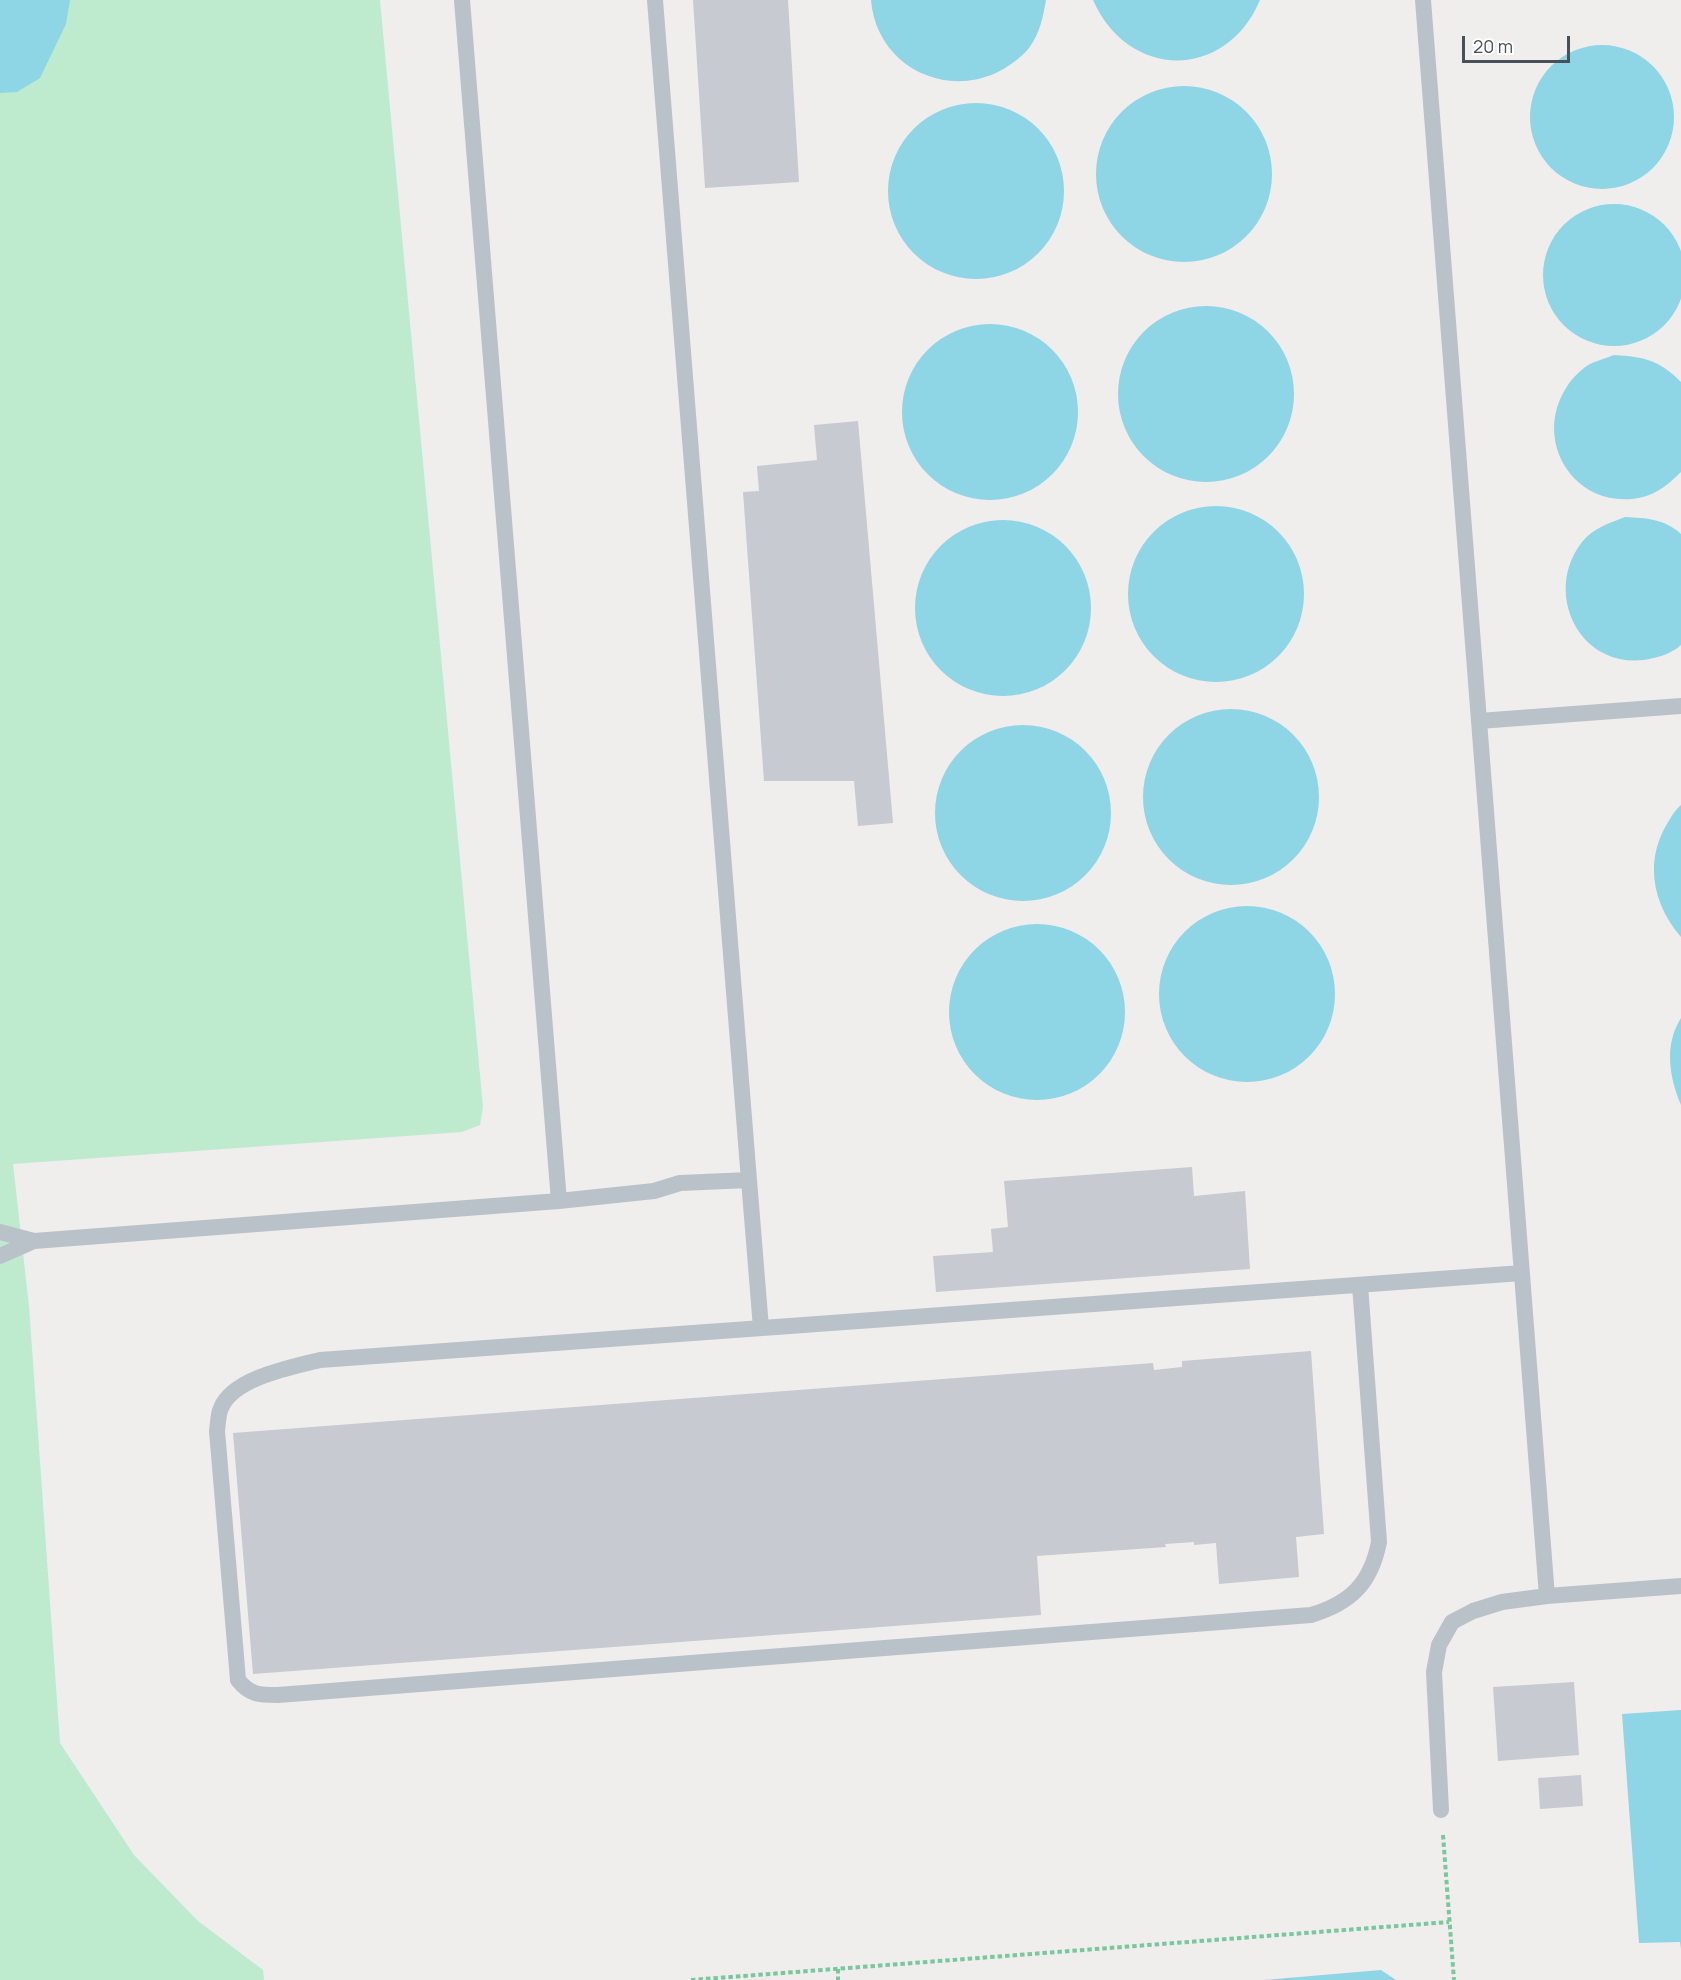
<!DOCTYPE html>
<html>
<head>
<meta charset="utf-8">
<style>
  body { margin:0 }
  #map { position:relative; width:1681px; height:1980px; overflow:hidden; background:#f0eded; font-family:Manrope,sans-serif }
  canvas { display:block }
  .scale { position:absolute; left:1462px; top:36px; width:108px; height:27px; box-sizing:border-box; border:3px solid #475159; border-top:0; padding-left:8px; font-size:18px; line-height:21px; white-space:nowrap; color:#475159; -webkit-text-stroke:4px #fff; paint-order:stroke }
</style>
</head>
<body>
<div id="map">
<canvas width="1681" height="1980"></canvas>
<div class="scale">20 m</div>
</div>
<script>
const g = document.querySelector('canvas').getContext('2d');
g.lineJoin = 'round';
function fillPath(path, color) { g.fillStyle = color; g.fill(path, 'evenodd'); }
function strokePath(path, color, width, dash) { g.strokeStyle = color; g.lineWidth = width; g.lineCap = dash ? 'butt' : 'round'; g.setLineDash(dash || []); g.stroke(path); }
fillPath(new Path2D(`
  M0,0h380l103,1107 -3,18 -18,7 -449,32 16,142 31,437 74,112 64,66 65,49 1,10h-264z`), '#beebce');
fillPath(new Path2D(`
  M0,0h70l-4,24 -26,54 -23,14 -17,1z
  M871,0h175c-3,17 -6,33 -17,48 -8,10 -21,19 -33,25 -56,25 -120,-10 -125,-73z
  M1093,0h167c-34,81 -132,80 -167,0z
  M1530 117a72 72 0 1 1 144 0a72 72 0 1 1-144 0Z
  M1096 174a88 88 0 1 1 176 0a88 88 0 1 1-176 0Z
  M888 191a88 88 0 1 1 176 0a88 88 0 1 1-176 0Z
  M1543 275a71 71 0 1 1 142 0a71 71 0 1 1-142 0Z
  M1118 394a88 88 0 1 1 176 0a88 88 0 1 1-176 0Z
  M902 412a88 88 0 1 1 176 0a88 88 0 1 1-176 0Z
  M1614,355c31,2 45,5 67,27v90c-11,11 -23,21 -38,25 -65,16 -112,-53 -77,-109 6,-10 16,-20 26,-25 7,-3 15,-5 22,-8z
  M1128 594a88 88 0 1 1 176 0a88 88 0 1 1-176 0Z
  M1625,517c21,1 40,2 56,17v111c-10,9 -24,13 -38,15 -65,7 -100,-68 -61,-118 11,-14 28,-19 43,-25z
  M915 608a88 88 0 1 1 176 0a88 88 0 1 1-176 0Z
  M1143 797a88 88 0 1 1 176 0a88 88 0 1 1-176 0Z
  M935 813a88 88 0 1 1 176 0a88 88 0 1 1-176 0Z
  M1681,805v132c-28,-32 -37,-75 -14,-113 4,-7 8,-14 14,-19z
  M1159 994a88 88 0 1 1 176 0a88 88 0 1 1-176 0Z
  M949 1012a88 88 0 1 1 176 0a88 88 0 1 1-176 0Z
  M1681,1018v87c-12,-28 -17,-60 0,-87z
  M1681,1710v239l-1,-7 -41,1 -17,-229z
  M1381,1970l15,10h-132z`), '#8ed5e5');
fillPath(new Path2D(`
  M693,0h95l11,182 -94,6z
  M858,421l35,402 -35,3 -4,-45h-90l-21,-289 16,-1 -2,-25 60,-6 -3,-35z
  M1192,1167l2,29 51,-5 5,78 -314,23 -3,-36 60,-4 -2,-23 17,-2 -4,-46z
  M1311,1351l13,183 -28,3 3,40 -80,7 -3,-41 -22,2v-3l-29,2 1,3 -129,9 4,59 -788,59 -20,-241 920,-70 1,7 28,-3v-6z
  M1574,1682l5,73 -81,6 -5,-74z
  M1581,1775l2,31 -43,3 -2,-31z`), '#c7cad0');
strokePath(new Path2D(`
  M1443,1835l11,145
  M838,1969v11
  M691,1980l758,-58`), '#79c79e', 4, [4.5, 3]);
strokePath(new Path2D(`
  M462,0l97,1201
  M1423,0l124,1596
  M1479,721l202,-15
  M749,1180l12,148
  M0,1232l34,9 -34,15
  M34,1241l525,-40 95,-10 26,-8 69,-3 -94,-1180
  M1360,1285l19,257c-8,41 -28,61 -68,73l-1033,80c-19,0 -28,0 -40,-15l-21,-249c1,-7 1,-17 4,-23 12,-30 71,-41 99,-48l1202,-87
  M1441,1810l-7,-138 5,-27 13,-23 21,-11 29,-9 45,-6 134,-10`), '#bac2c9', 16);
</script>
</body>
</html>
